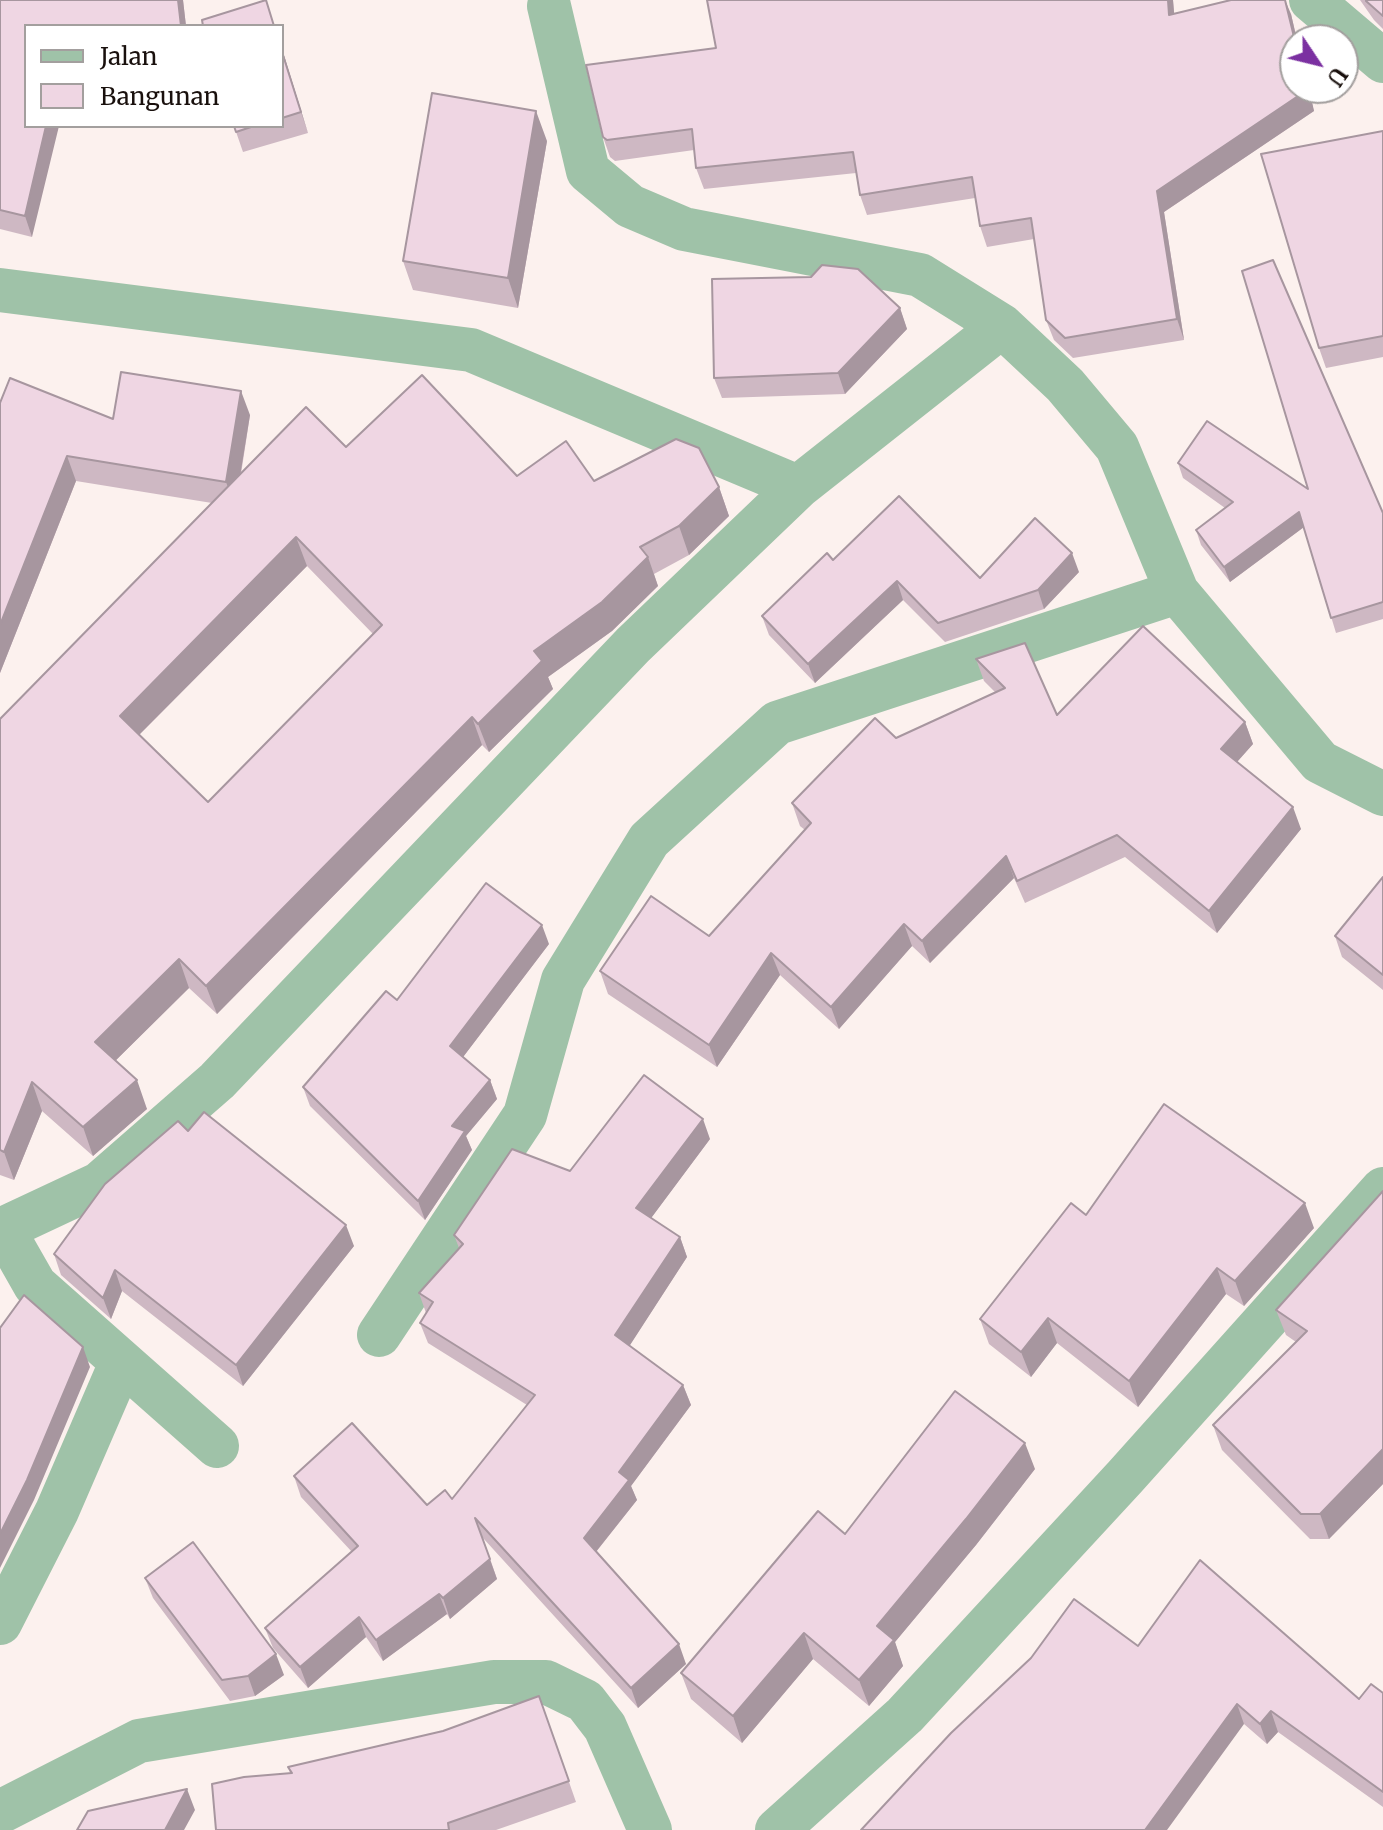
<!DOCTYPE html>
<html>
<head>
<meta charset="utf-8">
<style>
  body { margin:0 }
  #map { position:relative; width:1383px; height:1830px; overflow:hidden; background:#fcf1ee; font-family:Merriweather,serif }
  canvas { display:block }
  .legend { position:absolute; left:24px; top:24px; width:260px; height:104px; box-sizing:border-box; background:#fff; border:2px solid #a39f9e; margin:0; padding:10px 14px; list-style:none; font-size:24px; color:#19100d }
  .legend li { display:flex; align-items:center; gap:16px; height:40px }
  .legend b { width:40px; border:2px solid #a39f9e }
  .north { position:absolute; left:1279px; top:24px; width:80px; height:80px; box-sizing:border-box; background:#fff; border:2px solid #a39f9e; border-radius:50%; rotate:125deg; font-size:22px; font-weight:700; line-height:32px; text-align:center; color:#19100d }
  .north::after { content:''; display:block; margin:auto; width:28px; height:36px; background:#7b30a1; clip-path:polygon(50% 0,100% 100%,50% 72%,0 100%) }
</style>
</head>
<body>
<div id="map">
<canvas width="1383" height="1830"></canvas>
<ul class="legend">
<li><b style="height:10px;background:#9fc2a8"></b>Jalan</li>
<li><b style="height:22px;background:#efd6e3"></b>Bangunan</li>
</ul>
<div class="north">U</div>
</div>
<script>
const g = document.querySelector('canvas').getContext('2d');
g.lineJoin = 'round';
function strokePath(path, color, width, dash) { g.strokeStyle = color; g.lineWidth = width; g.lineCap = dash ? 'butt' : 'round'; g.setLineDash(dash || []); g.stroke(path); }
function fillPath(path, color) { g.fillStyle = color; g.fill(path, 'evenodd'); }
strokePath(new Path2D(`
  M1311,0l72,61
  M549,6l39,165 42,35 54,23 236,46 82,51 63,59 52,62 60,145 143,170 63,32
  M0,290l471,60 327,137 204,-161
  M0,1228l3,1 96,-45 118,-103 416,-436 165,-158
  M3,1229l32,56 182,161
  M379,1335l146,-220 38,-135 86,-140 128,-117 400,-131
  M0,1623l57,-112 64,-148
  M0,1812l139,-71 355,-59h52l39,19 20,26 45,103
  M777,1830l128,-115 220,-238 258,-288`), '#9fc2a8', 44);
fillPath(new Path2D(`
  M0,0h183l3,26h-160l6,211 -32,-8z
  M707,0h466l1,13 117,1 6,26h-2l19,71 -150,101 20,128 -111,18 -19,-18 -8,-20 -12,-81 -47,8 -7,-21 -5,-28 -108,17 -7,-20 -4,-22 -152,16 -8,-21 -2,-18 -79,11 -5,-4 -7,-20 113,-89z
  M1360,0h23v29l-9,-9z
  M282,49l26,84 -65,19 -9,-26h48z
  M1383,131v226l-57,11 -7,-20z
  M547,141l-29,167 -105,-18 -10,-29z
  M900,308l7,21 -62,65 -123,4 -8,-20z
  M0,403l113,16 137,-4 -9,59 105,-27 171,29 202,11 10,29 -40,39 -35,19 4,12 -46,45 -64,46 5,12 -64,63 -7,-7 -265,269 -28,-26 -74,73 32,48 -54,47 -51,-45 -28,69 -14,-5v-456l212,-216 -136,-22 -76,192zM307,566l66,68 -165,168 -69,-67z
  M1178,463l130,26 75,24v106l-47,14 -32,-106 -74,55 -29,-37 -5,-15 29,-22 -42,-30z
  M833,560l147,18 99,-6 -35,37 -99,33 -42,-42 -88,83 -46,-48 -7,-19z
  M976,659l81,56 188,7 8,22 -16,18 64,67 -84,104 -92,-76 -100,46 -11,-25 -84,85 -18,-17 -73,83 -59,-54 -63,92 -109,-73 -8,-23 109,-35 96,-106 -5,-4 -8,-23 104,-65 99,-46 -11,-11z
  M1383,877v113l-41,-33 -7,-21z
  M549,944l-86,113 27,23 7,19 -31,37 6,14 -47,70 -115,-114 -7,-19 94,-87z
  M188,1131l166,115 -111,140 -121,-95 -11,28 -50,-44 -7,-21z
  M710,1139l-59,79 29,19 7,20 -58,89 54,39 8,20 -60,81 6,14 -41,52 90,112 -48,44 -155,-170 14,41 -47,40 -3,-5 -64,47 -17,-24 -58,51 -35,-40 -8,-20 87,-76 -51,-55 -7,-21 133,29 25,-6 75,-94 -99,-62 -8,-20 6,-10 -7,-20 40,-45 -5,-13 116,-64z
  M1383,1191v293l-54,55h-19l-88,-89 -9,-25 83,-83 -10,-7 -10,-25z
  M1086,1215l228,13 -70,78 -18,-12 -88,113 -81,-64 -26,34 -42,-33 -9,-25z
  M1035,1469l-59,76 -81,97 8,24 -34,40 -56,-47 -71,84 -51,-44 -10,-26 164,-139z
  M145,1578l139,97 -29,21 -25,5 -77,-103z
  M1138,1646l221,53 24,-6v114l-105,-75 -11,12 -23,-20z
  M539,1696l37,106 -80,28h-280l74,-57 -2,-6 155,-36z`), '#ceb8c3');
fillPath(new Path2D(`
  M178,0h5l3,26h-5z
  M1168,0h5l3,35 -7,-20z
  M1285,0l6,14 6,26h-2z
  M282,49l26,84 -7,-21 -19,-60z
  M1306,88h3l5,23 -150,101 20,128 -7,-21 -20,-128z
  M536,111l11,30 -29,167 -10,-30z
  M46,126h13l-27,111 -7,-21z
  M900,308l7,21 -62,65 -7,-21z
  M241,391l9,24 -15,92 -9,-25z
  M67,456l9,25 -76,192v-48z
  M719,487l10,29 -40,39 -10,-29z
  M1299,512l5,15 -74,55 -6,-15z
  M296,537l11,29 -177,178 -10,-28z
  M1072,553l7,19 -35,37 -6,-19z
  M648,557l10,29 -46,45 -64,46 5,12 -64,63 -11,-28 56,-73z
  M897,581l6,19 -88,83 -7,-19z
  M472,717l10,28 -265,269 -11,-28z
  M1245,722l8,22 -24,27 -8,-22z
  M1293,807l8,22 -84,104 -8,-22z
  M1006,856l8,22 -84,85 -8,-22z
  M904,924l8,22 -73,83 -8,-22z
  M542,925l7,19 -92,121 -7,-19z
  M771,953l9,22 -63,92 -8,-22z
  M179,959l10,29 -84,83 -10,-29z
  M137,1080l10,29 -54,47 -10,-29z
  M490,1080l7,19 -31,37 6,14 -47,70 -7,-19 34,-75z
  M32,1082l10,29 -28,69 -10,-28z
  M703,1119l7,20 -67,90 -7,-21z
  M1305,1203l9,25 -70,78 -9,-25z
  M346,1225l8,21 -111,140 -7,-21z
  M680,1237l7,20 -64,99 -8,-21z
  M1217,1268l9,26 -88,113 -9,-26z
  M115,1270l7,21 -11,28 -8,-21z
  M1048,1318l9,25 -26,34 -10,-25z
  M83,1347l7,20 -56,133 -34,68v-34z
  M683,1385l8,20 -60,81 6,14 -46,58 -7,-20 35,-66z
  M1025,1443l10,26 -59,76 -81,97 8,24 -34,40 -10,-26 18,-54z
  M1383,1449v35l-54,55 -9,-25z
  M475,1518l22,61 -47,40 -7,-21z
  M439,1594l8,20 -64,47 -7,-21z
  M359,1617l7,20 -58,51 -8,-21z
  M804,1633l9,26 -71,84 -9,-27z
  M679,1644l7,20 -48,44 -7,-20z
  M276,1654l8,21 -29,21 -7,-20z
  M1237,1704l7,20 -77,106h-22z
  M1271,1711l7,21 -11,12 -7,-20z
  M187,1789l8,21 -11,20h-19z`), '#a7969f');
const building = new Path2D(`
  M0,0h178l3,26h-155v100h20l-21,90 -25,-6z
  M266,0l8,26h-71l-1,-6z
  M707,0h461l1,15 62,-15h54l10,41v47h11l1,2 -150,101 20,128 -112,19 -19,-18 -15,-102 -51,8 -8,-49 -112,18 -7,-43 -157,16 -4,-39 -85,11 -4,-3 -17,-72 130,-17z
  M1366,0h17v16l-17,-15z
  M282,52l19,60 -19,6z
  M432,93l104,18 -28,167 -105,-17z
  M234,126h20l-18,6z
  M1383,131v205l-64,12 -58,-194z
  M1273,260l110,253v89l-52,16 -32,-106 -75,55 -28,-37 37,-28 -55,-39 29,-42 101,68 -66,-218z
  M822,265l36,4 42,39 -62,65 -124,5 -2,-99 99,-2z
  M121,372l120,19 -15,91 -159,-26 -67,169v-222l10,-25 103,41z
  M422,375l95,101 49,-35 28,40 82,-42 23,9 20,39 -40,39 -39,21 8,10 -46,45 -68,49 8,10 -64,63 -6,-7 -266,269 -27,-27 -84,83 42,38 -54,47 -51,-45 -28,70 -4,-2v-431l306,-312 40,40zM296,537l86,88 -174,177 -88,-86z
  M899,496l81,82 55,-60 37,35 -34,37 -100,33 -41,-42 -89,83 -46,-48 65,-63 6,7z
  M1143,626l102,96 -24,27 72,58 -84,104 -92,-76 -100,46 -11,-25 -84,85 -18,-17 -73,83 -60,-54 -62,92 -109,-74 51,-75 58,40 102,-113 -19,-20 83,-85 21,20 109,-50 -29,-29 49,-16 32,72z
  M1383,877v98l-48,-39z
  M486,883l56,42 -92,121 40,34 -38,46 13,5 -47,70 -115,-114 83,-96 11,9z
  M644,1075l59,44 -67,89 44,29 -65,98 68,50 -64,87 10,8 -45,58 95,106 -48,44 -156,-170 15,41 -47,39 -4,-4 -63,46 -17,-23 -59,50 -35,-39 93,-82 -64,-70 58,-53 75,82 18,-15 7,9 83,-104 -115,-72 13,-21 -14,-9 44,-49 -9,-9 58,-86 58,22z
  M1164,1104l141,99 -70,78 -18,-13 -88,113 -81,-63 -27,34 -41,-33 91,-116 15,12z
  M204,1112l142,113 -110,140 -121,-95 -12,28 -49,-44 51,-70 73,-63 10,10z
  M1383,1191v258l-63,65h-19l-88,-89 94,-94 -31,-21z
  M24,1295l59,52 -56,133 -27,54v-206z
  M955,1391l70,52 -59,76 -89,107 17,14 -35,40 -55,-47 -71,83 -52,-43 137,-162 27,23z
  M193,1542l83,112 -28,22 -26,4 -77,-102z
  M1200,1560l159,139 12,-15 12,9v99l-112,-81 -11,13 -23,-20 -92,126h-284l90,-97 80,-75 43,-59 64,47z
  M539,1696l30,85 -121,42 1,7h-233l-4,-46 32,-7 48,-4 -4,-6 155,-36z
  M187,1789l-22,41h-88l11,-19z`);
fillPath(building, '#efd6e3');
strokePath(building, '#a7969f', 2);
</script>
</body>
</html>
